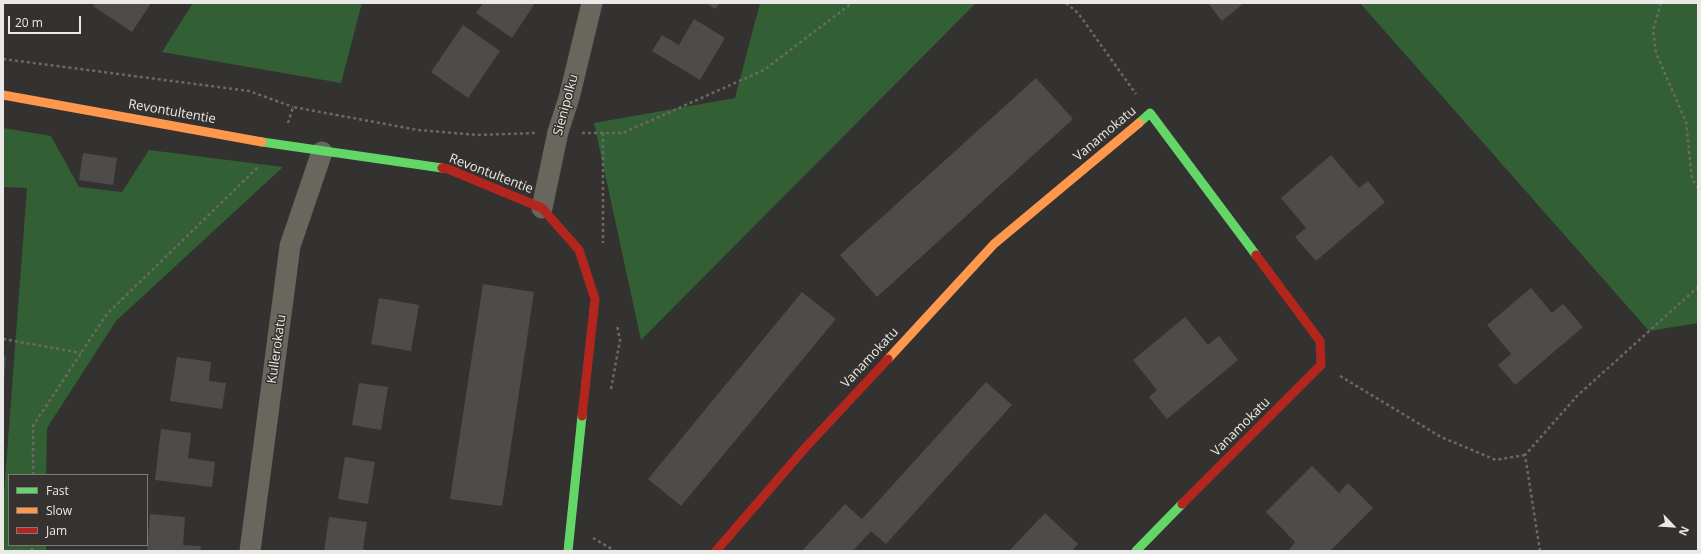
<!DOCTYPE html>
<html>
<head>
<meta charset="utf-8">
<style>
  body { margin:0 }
  #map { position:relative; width:1701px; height:554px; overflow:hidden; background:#343230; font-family:"Open Sans",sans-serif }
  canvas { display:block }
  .frame { position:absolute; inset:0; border:4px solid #eae9e7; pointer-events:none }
  .legend { position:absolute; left:8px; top:474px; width:140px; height:72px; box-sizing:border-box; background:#35322f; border:1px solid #7d7b79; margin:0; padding:5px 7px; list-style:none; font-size:12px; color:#eae9e7 }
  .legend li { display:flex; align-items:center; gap:8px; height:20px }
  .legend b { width:20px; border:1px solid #7d7b79 }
  .north { position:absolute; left:1653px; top:506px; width:40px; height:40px; -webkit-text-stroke:3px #35322f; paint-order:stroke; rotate:115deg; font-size:11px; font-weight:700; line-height:16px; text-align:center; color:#eae9e7 }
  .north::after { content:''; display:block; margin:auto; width:14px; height:18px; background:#eae9e7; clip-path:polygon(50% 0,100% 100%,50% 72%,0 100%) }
  .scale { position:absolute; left:8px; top:16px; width:73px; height:18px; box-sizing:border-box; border:2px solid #eae9e7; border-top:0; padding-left:5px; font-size:12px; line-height:14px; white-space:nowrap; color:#eae9e7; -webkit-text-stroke:3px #35322f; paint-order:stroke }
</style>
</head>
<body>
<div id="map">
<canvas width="1701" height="554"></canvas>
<div class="frame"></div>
<ul class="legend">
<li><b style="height:5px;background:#63d668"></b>Fast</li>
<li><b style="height:5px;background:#ff974d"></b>Slow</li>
<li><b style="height:5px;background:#b3261e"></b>Jam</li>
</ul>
<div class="north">N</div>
<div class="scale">20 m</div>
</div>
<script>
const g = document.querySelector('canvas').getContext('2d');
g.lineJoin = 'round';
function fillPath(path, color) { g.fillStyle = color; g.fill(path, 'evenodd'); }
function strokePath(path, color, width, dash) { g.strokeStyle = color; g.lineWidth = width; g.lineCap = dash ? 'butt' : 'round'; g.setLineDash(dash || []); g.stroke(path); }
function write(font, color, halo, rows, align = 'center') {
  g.font = font + ' "Open Sans",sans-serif'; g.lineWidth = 3; g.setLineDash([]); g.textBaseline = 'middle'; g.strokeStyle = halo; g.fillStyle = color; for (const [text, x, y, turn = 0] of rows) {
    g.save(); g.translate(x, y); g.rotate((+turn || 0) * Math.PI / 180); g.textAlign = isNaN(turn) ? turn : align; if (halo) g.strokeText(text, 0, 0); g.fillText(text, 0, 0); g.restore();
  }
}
fillPath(new Path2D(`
  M193,3h169l-21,80 -179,-31z
  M760,3h216l-335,337 -47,-217 141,-25z
  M1360,3h338v320l-49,8z
  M3,128l48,8 28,51 43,5 27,-42 134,17 -167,154 -69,107 -1,47h-37v70h37v6h-43v-44l24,-319 -24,-1z`), '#325f33');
fillPath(new Path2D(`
  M95,3h56l-19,29 -39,-26z
  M483,3h52l-23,35 -36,-25z
  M706,3h14l-5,6z
  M1208,3h36l-22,18z
  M694,19l31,19 -25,42 -48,-29 10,-16 17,10z
  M463,25l37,26 -32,47 -37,-26z
  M1036,78l37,41 -196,178 -37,-42z
  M83,153l34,5 -4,27 -34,-5z
  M1331,155l28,33 9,-7 17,21 -69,59 -21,-24 11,-9 -25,-30z
  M483,284l51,8 -32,214 -52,-7z
  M1531,288l21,25 11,-9 20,23 -68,58 -17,-20 13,-11 -24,-29z
  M802,292l34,27 -155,187 -33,-27z
  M379,298l40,7 -8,46 -40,-7z
  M1185,317l23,28 11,-9 19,24 -71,59 -18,-22 8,-7 -24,-30z
  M3,356l3,1 -2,25h-1z
  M177,357l34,5 -2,19 17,2 -4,26 -52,-8z
  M986,382l26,23 -126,139 -15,-13 -18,20h-51l43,-47 17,15z
  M359,383l29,4 -7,43 -29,-5z
  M161,429l30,4 -3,25 27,4 -3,25 -57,-7z
  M345,457l30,5 -7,42 -30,-5z
  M1312,466l27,27 9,-10 25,25 -43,43h-42l7,-9 -29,-30z
  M1045,513l33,31 -6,7h-63z
  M150,514l35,3 -2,28 18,1 -1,5h-53z
  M329,517l38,5 -4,27 7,2h-46z`), '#4d4c4b');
strokePath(new Path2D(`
  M1066,3l12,10 58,81
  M1661,3l-8,27 3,23 30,69 6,57 6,9
  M3,59l246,32 44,16
  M288,123l5,-16 125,23 59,5 58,-2
  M582,133h41l141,-63 88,-67
  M603,133v110
  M3,339l78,14
  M1340,376l101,61 55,23 29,-5
  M611,389l9,-49 -3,-15
  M33,475v-49l73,-111 153,-149
  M593,538l22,13
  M32,551v-6
  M1540,551l-15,-96 52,-59 121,-109`), '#6c6964', 2.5, [3, 3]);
strokePath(new Path2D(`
  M542,208l16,-76 11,-34 23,-95
  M250,551l40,-305 32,-94`), '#68665d', 21);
strokePath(new Path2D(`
  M1139,123l11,-10 106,142
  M262,142l180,26
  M568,551l14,-135
  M1136,551l46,-47`), '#63d668', 9);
strokePath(new Path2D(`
  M3,95l259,47
  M888,359l106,-115 145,-121`), '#ff974d', 9);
strokePath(new Path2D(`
  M442,168l6,1 94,39 37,42 16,49 -13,117
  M1182,504l139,-139 -1,-24 -64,-86
  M716,551l89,-103 83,-89`), '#b3261e', 9);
write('13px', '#eae9e7', '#35322f', [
  ["Sienipolku",566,105,-75],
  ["Revontultentie",172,112,10],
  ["Vanamokatu",1105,134,-40],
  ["Revontultentie",491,174,21],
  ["Kullerokatu",277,349,-82],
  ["Vanamokatu",870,358,-47],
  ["Vanamokatu",1241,427,-45]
]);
</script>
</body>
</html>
